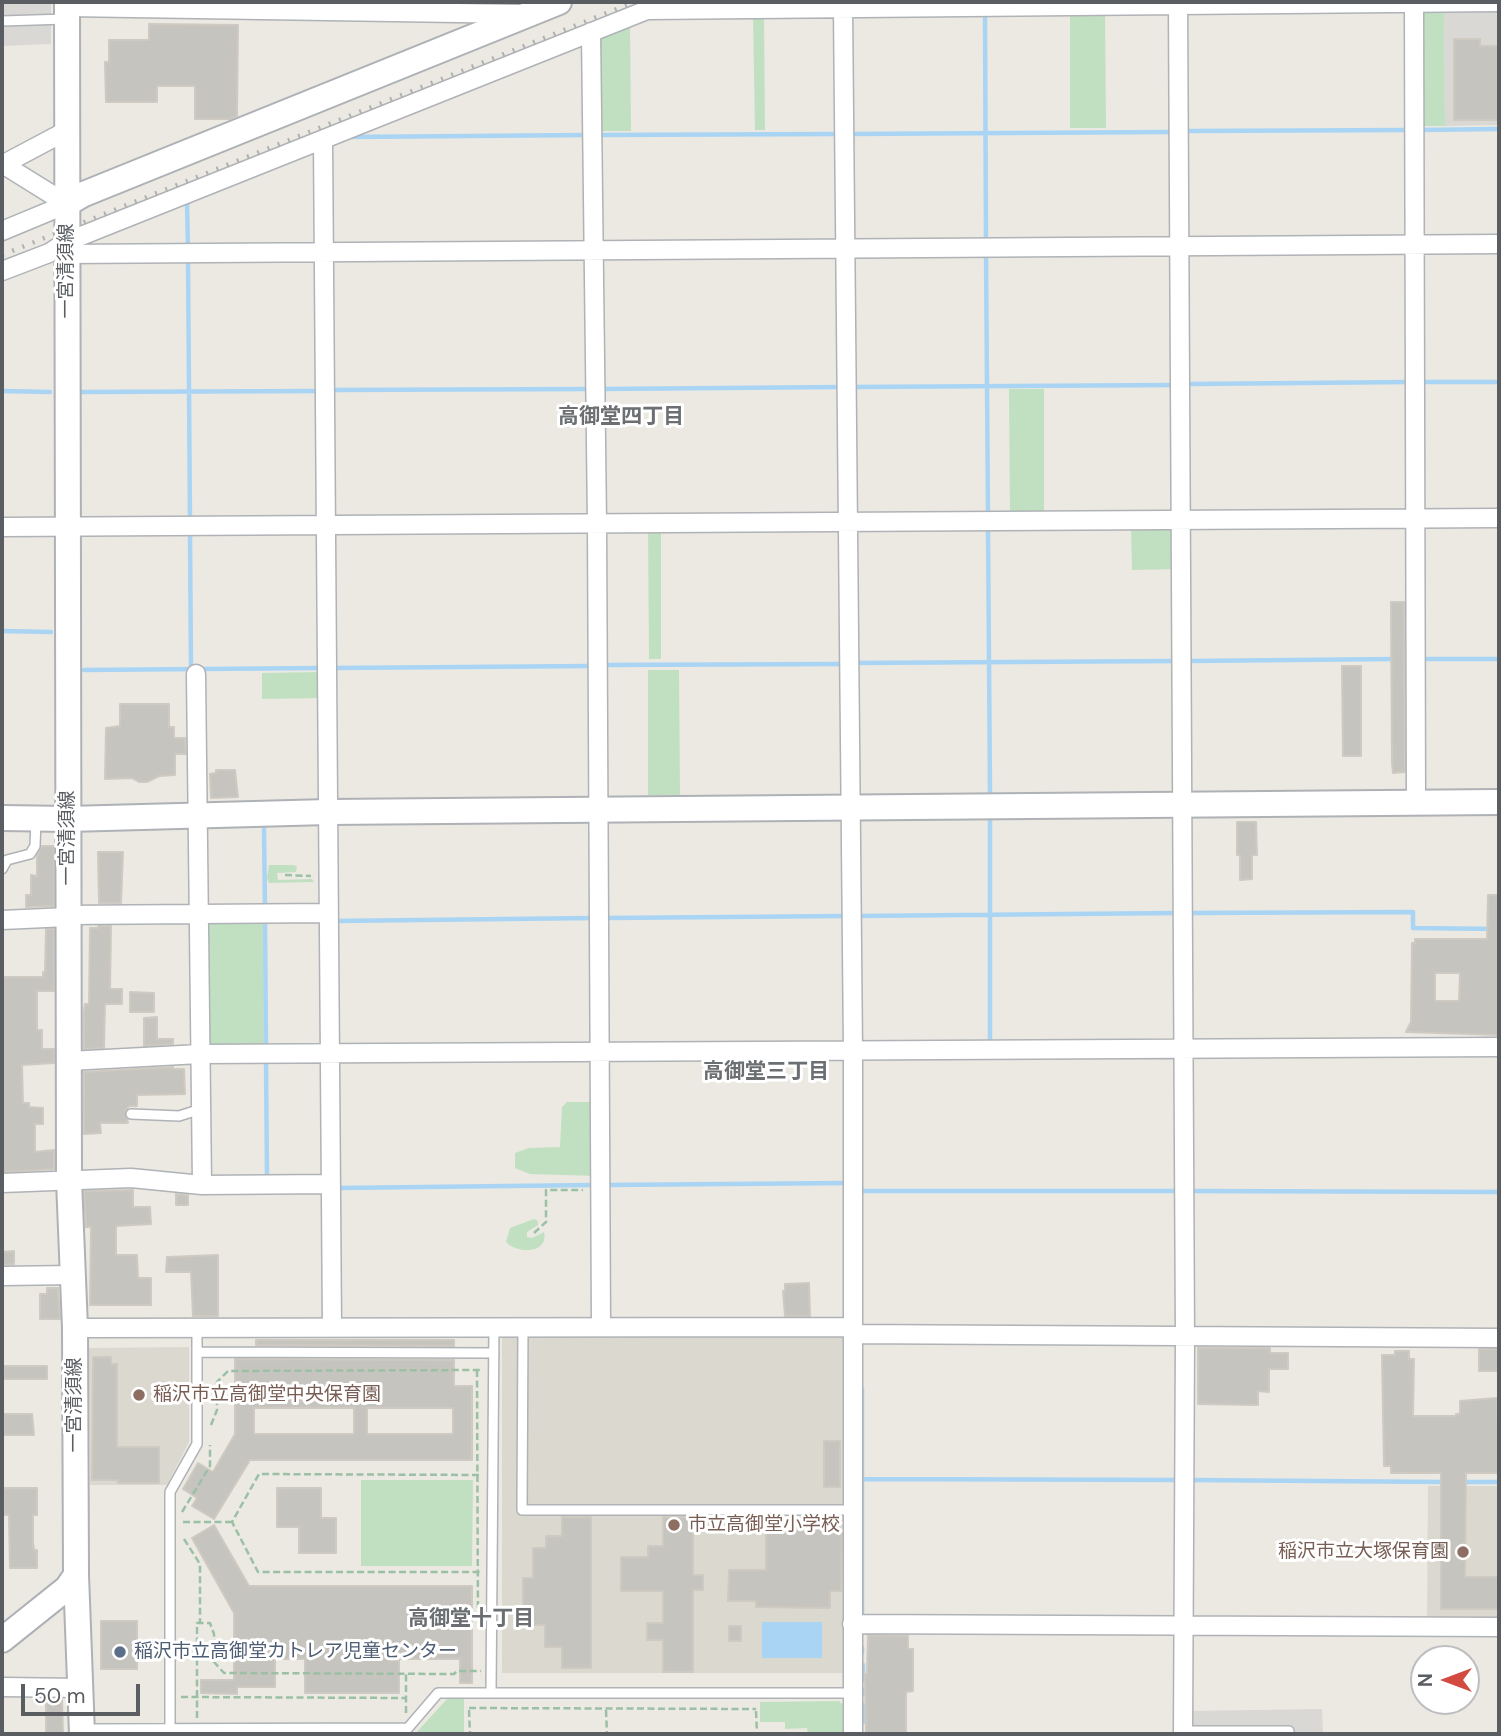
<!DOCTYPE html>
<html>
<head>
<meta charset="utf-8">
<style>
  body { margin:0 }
  #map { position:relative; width:1501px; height:1736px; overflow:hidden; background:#ebe9e2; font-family:"DM Sans",sans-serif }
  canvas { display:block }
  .frame { position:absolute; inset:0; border:4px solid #5a5d61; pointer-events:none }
  .north { position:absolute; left:1410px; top:1645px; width:70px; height:70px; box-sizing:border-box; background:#fff; border:2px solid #bdbec0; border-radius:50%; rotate:270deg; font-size:19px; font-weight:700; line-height:28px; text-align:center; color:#5a5d61 }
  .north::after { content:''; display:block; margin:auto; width:24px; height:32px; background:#d24a40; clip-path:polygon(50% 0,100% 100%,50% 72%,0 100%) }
  .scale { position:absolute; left:21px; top:1684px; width:119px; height:32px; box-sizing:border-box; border:4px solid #5a5d61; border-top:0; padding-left:9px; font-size:21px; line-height:24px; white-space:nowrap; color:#5a5d61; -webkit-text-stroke:5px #fff; paint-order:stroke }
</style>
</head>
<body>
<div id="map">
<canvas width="1501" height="1736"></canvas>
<div class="frame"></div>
<div class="north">N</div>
<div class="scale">50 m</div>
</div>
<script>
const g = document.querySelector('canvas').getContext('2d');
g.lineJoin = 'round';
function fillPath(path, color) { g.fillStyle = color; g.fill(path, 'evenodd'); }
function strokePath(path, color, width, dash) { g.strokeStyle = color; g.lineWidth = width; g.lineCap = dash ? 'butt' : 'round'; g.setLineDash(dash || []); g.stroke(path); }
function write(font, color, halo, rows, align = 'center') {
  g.font = font + ' "DM Sans","Noto Sans JP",sans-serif'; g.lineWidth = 6; g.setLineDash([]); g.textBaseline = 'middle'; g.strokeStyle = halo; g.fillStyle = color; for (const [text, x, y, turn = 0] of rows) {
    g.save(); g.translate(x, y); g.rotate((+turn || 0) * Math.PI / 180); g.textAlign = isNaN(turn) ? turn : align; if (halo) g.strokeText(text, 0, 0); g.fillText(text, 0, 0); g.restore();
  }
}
fillPath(new Path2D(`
  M51,2v42l-49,2v-43z
  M1444,9h55v116l-54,1z
  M1322,1709l1,25h-135l1,-23z`), '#dad8d4');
fillPath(new Path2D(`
  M502,1332h344l-1,341h-343z
  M189,1347v95l-22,43h-77l-1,-137z
  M1428,1486h71v133h-72z`), '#dbd8d0');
fillPath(new Path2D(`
  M1420,8h24l1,118h-29z
  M1070,12h35l1,116h-36z
  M753,14h11l1,116h-10z
  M630,22l1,109h-33l-1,-96z
  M1009,389h35v128h-34z
  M1170,524l6,7v38l-44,1 -1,-45z
  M648,528h13v131h-12z
  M648,670h31l1,125h-32z
  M322,672l1,26 -61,1v-26z
  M269,865h25l3,2 -1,5 -19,1 1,7 34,-1 2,3 -45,1 -2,-5z
  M204,923h59l1,128h-55z
  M567,1102h30l1,74 -68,-2 -15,-6v-15l14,-5 31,-1 2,-40z
  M534,1219l4,2v4l-11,7v5l5,1 12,-6c5,22 -27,22 -38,10l4,-14z
  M361,1480h112l-1,86h-111z
  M447,1699h17v35h-49z
  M839,1701l7,7v26h-38l-1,-6 -22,1v-7h-25v-20z`), '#c1e0c1');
fillPath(new Path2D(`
  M762,1622h60v36h-60z`), '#a9d4f4');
strokePath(new Path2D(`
  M985,13l1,230
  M1418,130l81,-1
  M1186,131l222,-1
  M851,134l320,-2
  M598,135l241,-1
  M348,137l240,-2
  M187,202l1,47
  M986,253l2,264
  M188,259l2,262
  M1420,382h79
  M1191,384l219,-2
  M853,387l321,-2
  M601,389l240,-2
  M331,390l260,-1
  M2,391l48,1
  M79,392l240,-1
  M988,527l2,265
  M190,533l1,136
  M2,631l49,1
  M1422,659h77
  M1190,661l206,-2
  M853,663l323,-2
  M602,665l241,-1
  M332,668l260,-2
  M84,670l237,-2
  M990,821v223
  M264,829l1,80
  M1191,913l222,-1v16l86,1
  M856,916l321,-3
  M605,918l240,-2
  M265,920l1,129
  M334,921l260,-3
  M266,1060l1,117
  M606,1185l241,-2
  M337,1188l257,-3
  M861,1191h317
  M1192,1191l307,1
  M862,1389v226
  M862,1479l315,1
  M1190,1480l255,2
  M1461,1482h38
  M862,1648v5
  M863,1665v15
  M863,1690v4
  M863,1705v17`), '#a9d4f4', 4.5);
const building = new Path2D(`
  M149,24l89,1 -1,91 -7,3h-35v-33h-38v16h-51l-1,-40h4v-22h40z
  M1454,39h26v7h19v74h-45z
  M1391,602h13l1,170 -12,1 -1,-10z
  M1342,666h19v90h-18z
  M120,704h49v23h5v11h11l1,16h-11v21l-16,1 -12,6h-8l-7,-4 -27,1 1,-51 14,-2z
  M216,770h19l3,27 -27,1 -1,-24 6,-1z
  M1237,822h19l1,33h-5v24l-12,1v-25h-3z
  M42,846h12v60l-28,1v-12h5v-20l6,1v-20z
  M98,852h25l-2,51h-22z
  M1488,895h11v140l-93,-3 5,-10 1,-79h3v-4h72zM1435,973h25l-1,28h-24z
  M98,926h13l-1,63h12v15h-17l-1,44 -20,1v-38l1,-7h4l1,-76h8z
  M46,929h8v62h-17v39h5v19h12v14l-32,2 1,38h6v4l14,1v16h-8v28l19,-2v19l-52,3v-195h41v-5h2z
  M130,992l24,1v19h-24z
  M157,1017v22h16v5l-29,2v-28z
  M173,1067v2h11l1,25 -48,1v11h-8l-4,5 3,12h-28l1,10 -17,1v-62z
  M133,1190v17h17l1,17 -35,2v29h21l1,23h13v27h-61l1,-78h-5l-2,-36z
  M176,1194l12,1v10h-12z
  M14,1251v13l-12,1v-13z
  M218,1255v61h-25l-2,-44h-25l1,-15z
  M809,1283l1,33h-25l-2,-25h2v-7z
  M47,1288h11l2,31h-20v-25h7z
  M256,1340h198v6l-198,-1z
  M1198,1348h72v5h18v16h-19v23l-11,-1v14l-60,-1z
  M1479,1349h20v22h-20z
  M1395,1351h14v8h5l-1,57h43v-2h4v-13l37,-3 2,75h-33l-1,104h34v32h-58v-136h-50v-7h-7l-2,-111h13z
  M93,1357h18v7h6v83h42v36h-41v-3h-26z
  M235,1359l219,1v26h18v74h-222l-36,59 -22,-13 5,-8 -14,-9 15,-26 15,9 22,-38zM254,1408h100v26h-100zM367,1408h86v26h-86z
  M4,1366h43v13h-43z
  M4,1414h28l2,21h-30z
  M824,1441h16v46h-16z
  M4,1488h33v27h-4v28l1,7h3v18h-27l-1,-53h-5z
  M277,1488h44v30h15v35h-37v-26h-22z
  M562,1517h29v151h-29v-21h-17v-22h-18v-10h-4v-37h10v-30h13v-12h16z
  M663,1517h30v58h10v15h-10v82h-30v-32h-16v-17h16v-32h-42v-34h27v-11h15z
  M775,1518h55v13h12l-1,60h-11v17l-74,-1v-6h-28l1,-31h37v-42h4v-9z
  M214,1525l35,61h223v97h-12v-24h-61v34h-94v-34h-30v28h-38v7l-36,-1v-13h33v-67l-42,-75z
  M101,1621h36v48h-36z
  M729,1626h12v15h-12z
  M868,1635l40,1v13h5v42l-7,1v41l-2,1h-38l-1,-60h2z
  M46,1700h16l1,34h-17z`);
fillPath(building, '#c6c4be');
strokePath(building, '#cfcac1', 2);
const lane = new Path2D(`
  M2,21l64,-2
  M2,869l5,-9 23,-6 5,-8 1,-26
  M131,1114l48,2 22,-7
  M523,1327l-1,183h331
  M197,1352l297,1
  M491,1693l3,-366
  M84,1729l324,-1 30,-35h415
  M170,1729v-237l27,-48v-116
  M1183,1731h106`);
const street = new Path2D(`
  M1178,2l7,1334 -2,398
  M1414,3l2,800
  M67,7l455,7
  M843,9l10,1042v683
  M591,32l6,492 4,803
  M323,140l9,1187
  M2,165l66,-35
  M4,165l63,39
  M2,231l65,-27
  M66,254l1433,-10
  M2,271l47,-18 17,-11 581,-232 852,-8
  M2,527l1497,-9
  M196,674l6,511
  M68,915l261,-2
  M2,920l66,-3
  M69,1061l131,-7 1299,-7
  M2,1183l129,-5 71,7 129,-1
  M2,1276l71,-1
  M75,1328l778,-1
  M853,1334l646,4
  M852,1624l647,3
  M2,1687l78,1`);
const secondary = new Path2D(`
  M67,2l2,1178 6,148 1,247 6,159
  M67,204l17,-10 475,-192
  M2,818l66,1 260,-7 1171,-10
  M2,1640l65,-52 9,-13`);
strokePath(lane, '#afb2b6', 12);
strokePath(street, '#afb2b6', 21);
strokePath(secondary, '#aeb1b5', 28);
strokePath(new Path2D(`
  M285,875l26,1
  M534,1233l12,-11v-32h37
  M477,1370l1,253
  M211,1425l6,-15v-28l11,-11 252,-1
  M479,1475l-220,-1 -27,48 26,50h222
  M182,1512l28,-46v-21
  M183,1522h49
  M184,1539l16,25v59
  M181,1697l225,1
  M469,1708l287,1
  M469,1710l1,24
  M606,1710l1,24
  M756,1711l1,23
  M406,1713v-39
  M197,1718v-95h13l4,11v28l10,11 230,1 3,-3h24`), '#9bc0a5', 2.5, [7, 3.5]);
strokePath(lane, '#fff', 9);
strokePath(street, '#fff', 18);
strokePath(secondary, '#fff', 24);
strokePath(new Path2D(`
  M2,255l632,-253`), '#b0b1b1', 4.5, [2, 9]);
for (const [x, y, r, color] of [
  [139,1395,7,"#8d6e63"],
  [674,1525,7,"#8d6e63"],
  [1463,1552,7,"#8d6e63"],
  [120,1652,7,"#5c6f8a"]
]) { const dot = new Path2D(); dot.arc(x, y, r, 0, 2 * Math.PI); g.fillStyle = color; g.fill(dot); strokePath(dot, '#fff', 2.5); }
write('19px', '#5a5d61', '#fff', [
  ["一宮清須線",67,271,-90],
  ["一宮清須線",68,838,-90],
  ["一宮清須線",75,1405,-90]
]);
write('19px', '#785e54', '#fff', [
  ["稲沢市立高御堂中央保育園",153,1395],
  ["市立高御堂小学校",688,1525],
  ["稲沢市立大塚保育園",1449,1552,"right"]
], 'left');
write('19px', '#4e5e75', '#fff', [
  ["稲沢市立高御堂カトレア児童センター",134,1652]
], 'left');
write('bold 21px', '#6b6f72', '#fff', [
  ["高御堂四丁目",621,417],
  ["高御堂三丁目",766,1072],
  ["高御堂十丁目",471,1619]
]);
</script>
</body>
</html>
